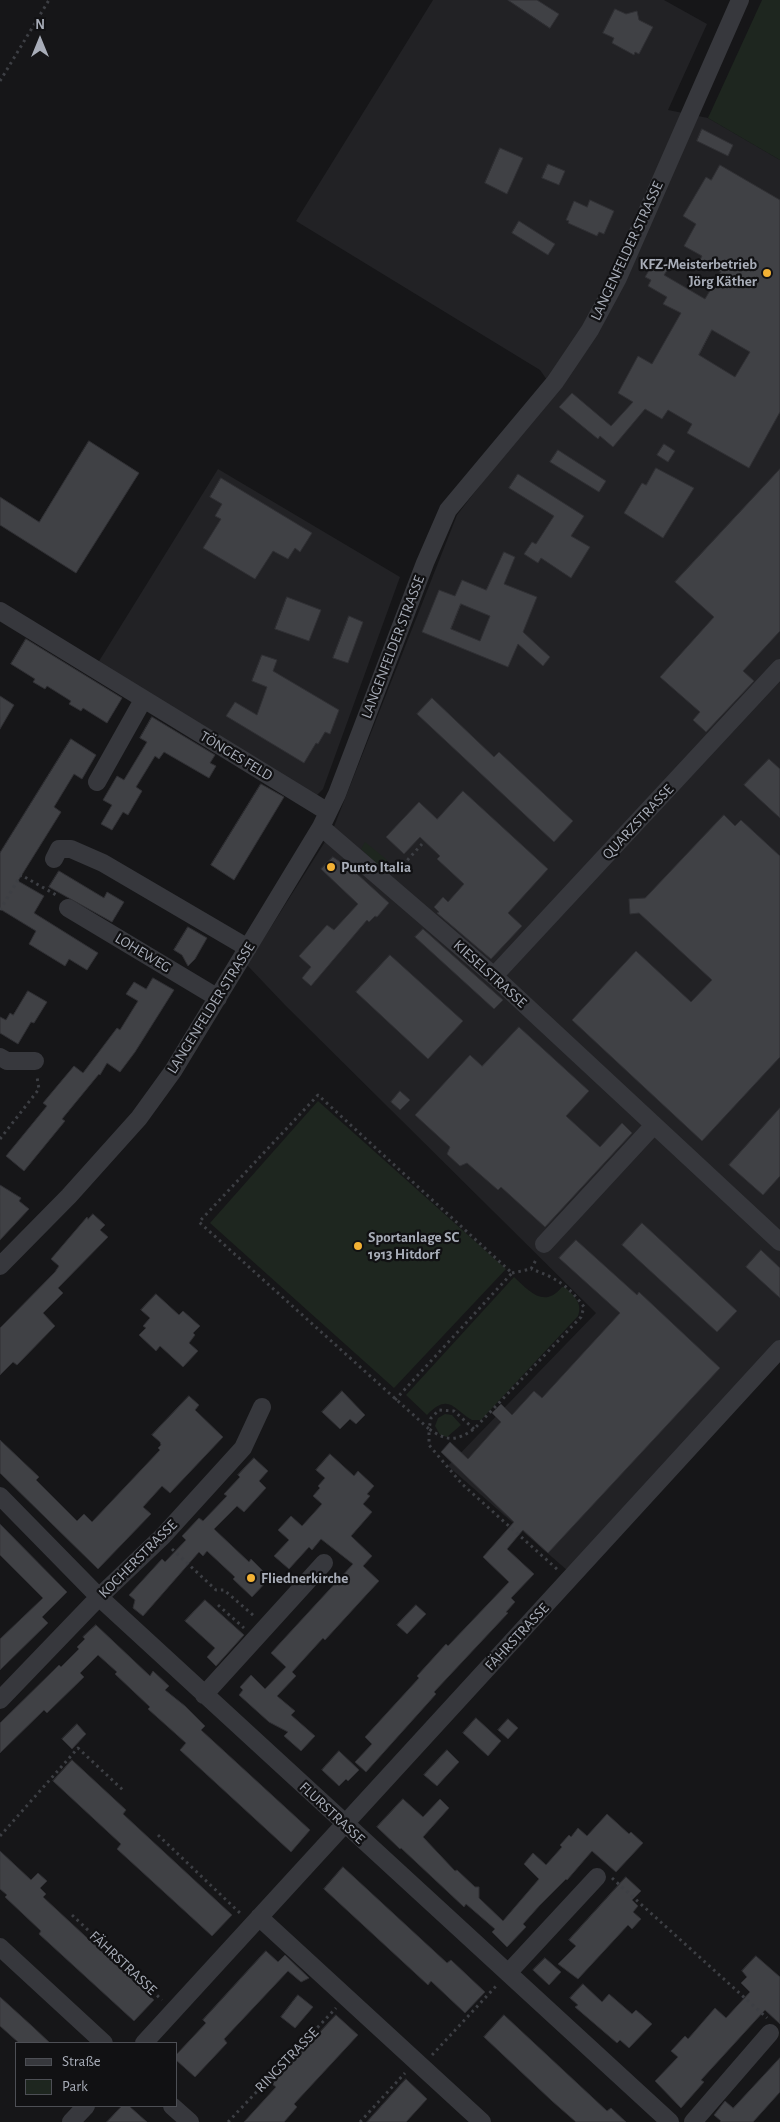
<!DOCTYPE html>
<html>
<head>
<meta charset="utf-8">
<style>
  body { margin:0 }
  #map { position:relative; width:780px; height:2122px; overflow:hidden; background:#161618; font-family:"Alegreya Sans",sans-serif }
  canvas { display:block }
  .legend { position:absolute; left:15px; top:2042px; width:162px; height:65px; box-sizing:border-box; background:#111113; border:1px solid #4d4f55; margin:0; padding:6px 9px; list-style:none; font-size:15px; color:#a8adb8 }
  .legend li { display:flex; align-items:center; gap:10px; height:25px }
  .legend b { width:25px; border:1px solid #4d4f55 }
  .north { position:absolute; left:15px; top:15px; width:50px; height:50px; -webkit-text-stroke:4px #111113; paint-order:stroke; rotate:0deg; font-size:14px; font-weight:700; line-height:20px; text-align:center; color:#a8adb8 }
  .north::after { content:''; display:block; margin:auto; width:18px; height:22px; background:#a8adb8; clip-path:polygon(50% 0,100% 100%,50% 72%,0 100%) }
</style>
</head>
<body>
<div id="map">
<canvas width="780" height="2122"></canvas>
<ul class="legend">
<li><b style="height:6px;background:#37383d"></b>Straße</li>
<li><b style="height:14px;background:#1e261f"></b>Park</li>
</ul>
<div class="north">N</div>
</div>
<script>
const g = document.querySelector('canvas').getContext('2d');
g.lineJoin = 'round';
function fillPath(path, color) { g.fillStyle = color; g.fill(path, 'evenodd'); }
function strokePath(path, color, width, dash) { g.strokeStyle = color; g.lineWidth = width; g.lineCap = dash ? 'butt' : 'round'; g.setLineDash(dash || []); g.stroke(path); }
function write(font, color, halo, rows, align = 'center') {
  g.font = font + ' "Alegreya Sans",sans-serif'; g.lineWidth = 4.5; g.setLineDash([]); g.textBaseline = 'middle'; g.strokeStyle = halo; g.fillStyle = color; for (const [text, x, y, turn = 0] of rows) {
    g.save(); g.translate(x, y); g.rotate((+turn || 0) * Math.PI / 180); g.textAlign = isNaN(turn) ? turn : align; if (halo) g.strokeText(text, 0, 0); g.fillText(text, 0, 0); g.restore();
  }
}
fillPath(new Path2D(`
  M433,0h231l43,24 -39,86 40,8 72,42v1184l-212,227 -120,-105 148,-153 -311,-308 -38,-40 86,-136 124,-314 97,-125 -14,-20 -244,-149z
  M218,469l182,108 -77,212 -7,7 -220,-130z`), '#222225');
fillPath(new Path2D(`
  M762,0h18v160l-72,-42z
  M365,842l21,17 2,4 -6,6 -21,-20z
  M318,1101l188,168 -112,119 -184,-165z
  M514,1277c15,14 30,32 48,10h3c9,9 18,16 13,29l-97,104h-9c-18,-10 -23,-28 -45,-5l-21,-20z
  M445,1414l7,1 9,10 -14,12 -7,-2 -5,-9 3,-8z`), '#1e261f');
const building = new Path2D(`
  M508,0h29l22,14 -9,14z
  M615,9l11,5 11,-3 2,9 14,7 -14,27 -4,-2 -1,3 -22,-12 2,-5 -11,-5z
  M702,129l31,16 -5,11 -31,-15z
  M500,148l23,10 -16,36 -22,-11z
  M548,164l17,7 -6,14 -17,-7z
  M720,165l60,35v212l-31,56 -62,-35 5,-9 -24,-14 -6,9 -17,-10 -32,38 -13,-11 -2,3 -39,-32 13,-14 39,33 22,-24 -15,-9 20,-37 14,8 29,-51 -18,-9 4,-7 -19,-11 3,-6 -6,-3 9,-15 14,7 -4,6 41,24 16,-27 -21,-12 2,-4 -18,-10 12,-22 -13,-8 23,-39 5,3zM712,330l38,22 -15,25 -36,-22z
  M590,200l24,11 -10,23 -5,-2 -2,4 -29,-13 1,-2 -3,-1 8,-19 13,6z
  M519,221l36,23 -7,11 -36,-22z
  M89,441l50,32 -63,100 -76,-48v-28l39,25z
  M664,444l11,7 -7,11 -11,-7z
  M558,450l48,31 -7,11 -49,-30z
  M656,468l38,20 -31,50 -39,-25 18,-30 4,2z
  M780,469v162l-37,40 11,10 -48,51 -13,-12 7,-8 -40,-35 54,-60 -39,-35z
  M518,474l66,42 -13,20 19,11 -19,31 -30,-20 -3,5 -14,-9 8,-12 4,2 18,-28 -45,-28z
  M221,478l91,55 -12,19 -5,-4 -7,11 -15,-8 -18,28 -52,-31 18,-29 -6,-3 7,-12 -12,-7z
  M504,552l11,5 -11,27 33,13 -14,35 27,25 -7,9 -25,-22 -10,23 -86,-35 17,-42 16,6 7,-16 24,10zM461,604l29,12 -10,25 -29,-12z
  M287,597l34,13 -12,31 -34,-12z
  M349,616l14,6 -15,41 -15,-5z
  M26,639l96,59 -15,25 -24,-15 -2,3 -12,-7 2,-3 -24,-15 -2,3 -12,-7 2,-3 -24,-15z
  M262,655l15,5 -4,11 66,39 -9,24 -5,-2 -7,12 -2,-1 -12,20 -78,-47 9,-14 22,13 10,-28 -15,-6z
  M0,696l14,9 -14,24z
  M432,698l62,59 5,-5 74,69 -19,21 -137,-128z
  M152,717l63,38 -5,8 6,3 -7,12 -45,-26 -5,7 -4,-3 -19,31 6,4 -14,24 -5,-3 -11,18 -11,-6 11,-19 -9,-5 14,-24 7,4 23,-38 -7,-4z
  M71,739l25,16 -14,24 -8,-5 -20,33 7,5 -43,69 26,15 -10,17 64,40 -11,17 -18,-11 -4,7 -36,-22 7,-13 -36,-22v-56z
  M769,759l11,10v49l-36,-33z
  M261,784l23,13 -50,83 -23,-15z
  M463,791l85,78 -40,44 14,13 -31,33 -54,-46 2,-1 -5,-5 9,-10 5,5 16,-18 -27,-25 3,-3 -20,-19 -16,17 -18,-17 33,-35 18,17z
  M724,815l11,11 6,-6 39,36v201l-78,84 -130,-121 64,-69 55,51 21,-22 -73,-67 -9,1 -1,-15 16,-1z
  M333,857l22,15 34,31 -12,14 -2,-1 -6,6 -2,-2 -56,66 -9,-8 9,-11 -12,-11 28,-31 7,5 24,-26 -37,-35z
  M59,871l45,27 3,-6 17,10 -12,20 -63,-35z
  M188,927l19,11 -12,21 -7,7 -6,-11 -8,-5z
  M423,929l80,71 -9,9 -79,-72z
  M390,955l73,66 -35,38 -72,-67z
  M153,978l21,12 -39,62 -15,20 -13,-9 -7,12 -1,-1 -37,45 3,2 -41,50 -18,-15 41,-50 -4,-3 31,-37 9,7 34,-45 3,2 18,-29 -12,-7 8,-12 12,7z
  M28,991l19,11 -13,21 -3,-1 -13,22 -18,-11v-16l6,3 4,-7 3,2z
  M519,1027l70,64 -23,25 34,31 22,-24 10,10 -87,94 -44,-40 -3,3 -31,-27 -7,3 -13,-12 3,-7 -35,-32 55,-60 12,11z
  M400,1091l10,9 -10,10 -9,-8z
  M780,1108v68l-17,19 -34,-30z
  M0,1185l21,13 -2,3 10,8 -29,31z
  M93,1214l12,11 -5,5 8,7 -50,51 5,5 -20,20 12,13 -38,39 -4,-3 -13,13v-47l55,-56 4,-6 -8,-7 36,-42 1,2z
  M642,1223l95,88 -20,21 -95,-87z
  M576,1240l61,55 2,-3 81,76 -172,185 -25,-23 -16,19 27,25 -23,24 4,4 -9,10 2,1 -74,79 2,2 -70,78 -11,-10 17,-18 -7,-7 54,-59 -2,-2 29,-32 2,2 61,-64 -26,-25 31,-35 -73,-70 9,-10 18,17 33,-37 -9,-9 9,-9 11,11 22,-24 8,7 78,-85 -61,-55z
  M761,1250l19,18v30l-34,-31z
  M156,1294l23,21 4,-4 17,15 -7,7 2,2 -6,8 9,8 -15,16 -23,-21 -4,5 -17,-16 7,-7 -3,-2 7,-8 -9,-8z
  M342,1391l23,24 -9,9 -6,-5 -10,10 -18,-17z
  M189,1396l10,9 -4,5 28,27 -53,56 -8,-7 -19,21 8,7 -53,55 -98,-96v-33l39,37 -3,3 41,41 7,-7 8,8 68,-72 -2,-2 3,-3 -1,-3 -8,-7z
  M330,1454l24,22 4,-5 16,15 -7,8 3,2 -7,8 9,8 -21,24 21,20 -9,10 16,15 -54,59 -2,-2 -31,34 4,4 -19,20 18,15 -4,4 24,21 -14,15 -17,-15 4,-4 -19,-10 -30,-27 4,-5 -3,-3 11,-12 14,14 21,-22 -15,-14 82,-89 -32,-25 -9,11 -3,-3 -20,22 -15,-13 15,-16 -11,-10 13,-14 11,10 20,-22 -9,-8 7,-8 -2,-2 7,-8 -9,-8z
  M254,1458l14,13 -9,10 7,7 -22,24 -7,-6 -23,23 35,33 2,-3 19,19 -18,19 -19,-18 2,-2 -28,-26 -4,5 -4,-4 -56,64 -10,-8 2,-8 -6,-5 33,-36 3,3 21,-22 -4,-4 17,-18 4,3 24,-25 -3,-2 16,-17 -2,-2z
  M0,1524l67,68 -25,25 6,6 -48,47v-31l43,-41 -43,-43z
  M205,1600l39,35 -28,31 -9,-9 8,-9 -30,-27z
  M416,1605l10,9 -19,20 -10,-9z
  M96,1625l54,51 3,-5 16,15 -4,4 20,16 20,20 -4,4 109,100 -19,22 -111,-102 6,-7 -38,-34 2,-2 -35,-33 2,-2 -19,-17 -18,18 4,4 -37,36 -3,-3 -44,43v-30l59,-58 2,2 18,-18 -2,-2 8,-8 -2,-2z
  M476,1718l25,23 -13,15 -25,-23z
  M508,1719l10,9 -10,11 -10,-9z
  M77,1724l9,10 -14,15 -10,-10z
  M447,1750l12,12 -22,24 -13,-11z
  M339,1751l20,19 -11,11 -2,-2 -7,7 -17,-16z
  M72,1760l54,50 -3,4 109,101 -20,21 -95,-87 4,-5 -68,-63z
  M403,1799l20,18 17,-18 9,9 -26,29 32,34 2,-1 18,17h4v11l24,23 36,-42 -15,-15 9,-11 13,12 16,-18 -2,-2 9,-10 2,2 7,-9 9,8 20,-22 22,20 2,-2 12,11 -27,29 -24,-21 -25,29 -1,-1 -26,26 -17,19 3,3 -19,20 -15,-15 3,-3 -29,-25 -2,3 -63,-59 -1,1 -23,-22z
  M0,1851l31,29 7,-7 9,8 -7,7 6,6 -3,3 111,103 -20,21 -95,-87 2,-3 -36,-34 2,-2 -7,-6z
  M343,1867l104,96 4,-3 34,32 -20,21 -34,-32 -3,4 -104,-96z
  M626,1877l15,14 -9,9 6,6 -5,6 8,7 -9,10 -4,-4 -50,54 -20,-15 18,-18 -7,-6z
  M266,1951l12,11 7,-7 24,23 -8,4 -13,-11 -64,68 3,4 -32,34 -19,-17v-5l30,-32 -3,-3z
  M756,1956l24,21v47l-15,-14 -64,70 3,2 -23,26 -26,-27 23,-24 -7,-6 14,-15 3,3 27,-31 11,10 24,-26 -9,-9 6,-6 -5,-6z
  M545,1958l16,14 -12,13 -16,-15z
  M583,1984l19,18 7,-8 23,20 4,-4 16,14 -23,24 -9,-8 -3,3 -42,-36 3,-2 -8,-7z
  M298,1995l15,12 -18,21 -14,-11z
  M0,1997l32,29 18,17h-31l-19,-17z
  M336,2015l22,20 -64,69 3,3 -13,15h-40l32,-35 -4,-3z
  M504,2015l103,96 4,-3 15,14h-50l-24,-21 -68,-64z
  M780,2058v34l-27,30h-33l1,-1 -7,-6 11,-14 8,7z
  M406,2079l21,20 -21,23h-39z
  M122,2106h7l18,16h-40z`);
fillPath(building, '#404145');
strokePath(building, '#303034', 1);
strokePath(new Path2D(`
  M0,81l49,-81
  M403,865l19,-21
  M0,910l21,-35 37,21
  M0,1139l39,-50 -2,-12
  M512,1273l19,-4 6,-11
  M395,1400l117,-127 -194,-178 -119,127 230,207v16l33,39 96,86
  M474,1429l-20,-18 -15,-1 -8,8 -2,11c18,12 26,13 45,0l107,-112 3,-10c-15,-21 -29,-30 -53,-38
  M172,1549l44,41h8l30,26
  M218,1605l26,23
  M158,1835l84,80
  M0,1836l78,-88 46,43
  M612,1878l155,140
  M72,1915l90,85
  M432,2055l66,-71
  M228,2122l108,-114
  M360,2122l45,-49`), '#3d3f44', 3, [2.5, 4]);
strokePath(new Path2D(`
  M0,611l328,201
  M97,782l46,-82
  M321,827l173,149 286,266
  M54,859l5,-10h12l32,14 145,85
  M68,908l150,90
  M494,976l286,-308
  M0,1057l7,4h28
  M544,1244l110,-119
  M0,1266l69,-70 70,-78 34,-47 148,-244 16,-33 88,-231 23,-53 107,-128 35,-52 28,-52 122,-278
  M0,1496l99,101 571,525
  M204,1695l120,-132
  M0,1700l99,-103 64,-61 80,-88 19,-41
  M259,1917l223,205
  M0,1947l104,96
  M508,1973l89,-96
  M144,2043l636,-694
  M172,2106l18,16
  M71,2122l15,-16
  M693,2122l77,-89`), '#37383d', 18);
for (const [x, y, r, color] of [
  [767,273,5,"#f2b134"],
  [331,867,5,"#f2b134"],
  [358,1246,5,"#f2b134"],
  [251,1578,5,"#f2b134"]
]) { const dot = new Path2D(); dot.arc(x, y, r, 0, 2 * Math.PI); g.fillStyle = color; g.fill(dot); strokePath(dot, '#111113', 2); }
write('15px', '#a8adb8', '#111113', [
  ["LANGENFELDER STRASSE",627,251,-65],
  ["LANGENFELDER STRASSE",393,647,-69],
  ["TÖNGES FELD",236,756,31],
  ["QUARZSTRASSE",638,822,-47],
  ["LOHEWEG",143,953,31],
  ["KIESELSTRASSE",490,974,42],
  ["LANGENFELDER STRASSE",211,1008,-58],
  ["KOCHERSTRASSE",138,1559,-45],
  ["FÄHRSTRASSE",517,1637,-47],
  ["FLURSTRASSE",332,1813,43],
  ["FÄHRSTRASSE",123,1963,43],
  ["RINGSTRASSE",287,2060,-46]
]);
write('bold 15px', '#a8adb8', '#111113', [
  ["KFZ-Meisterbetrieb",757,264,"right"],
  ["Jörg Käther",757,281,"right"],
  ["Punto Italia",341,867],
  ["Sportanlage SC",368,1237],
  ["1913 Hitdorf",368,1254],
  ["Fliednerkirche",261,1578]
], 'left');
</script>
</body>
</html>
